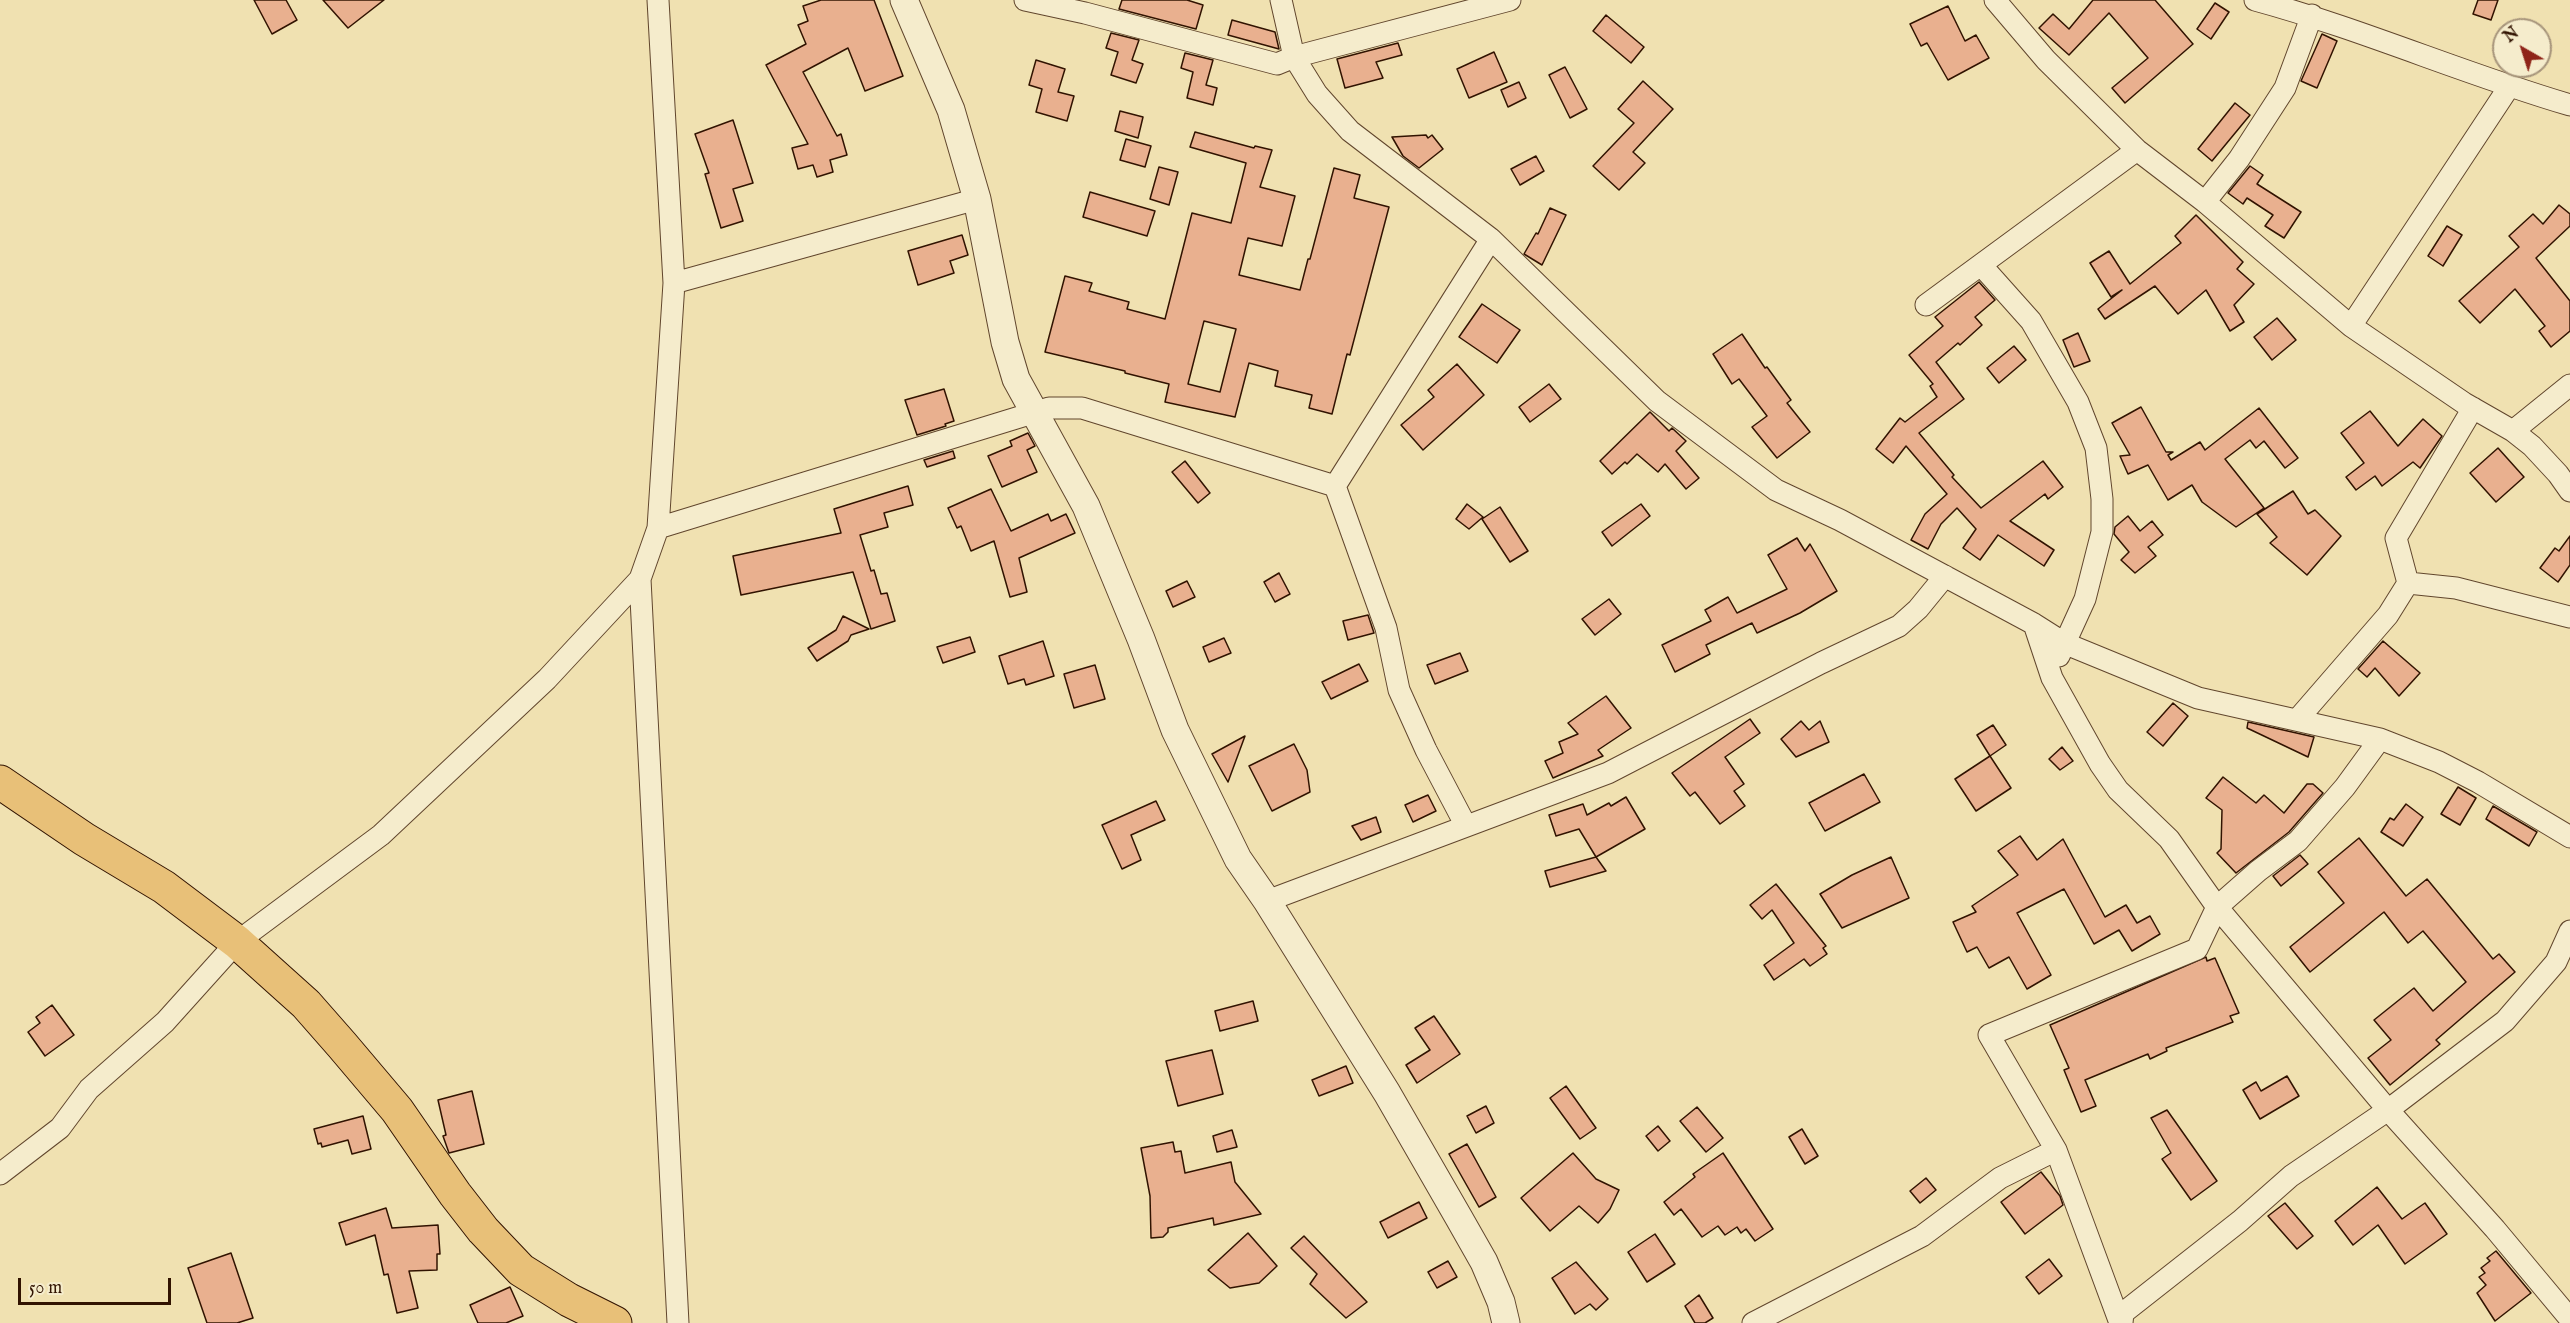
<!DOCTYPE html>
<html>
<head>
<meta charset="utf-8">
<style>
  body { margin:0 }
  #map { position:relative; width:2570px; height:1323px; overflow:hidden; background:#f0e1b1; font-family:"IM FELL English",serif }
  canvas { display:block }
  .north { position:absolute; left:2492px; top:18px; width:60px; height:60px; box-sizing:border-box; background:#f5eccc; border:2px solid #a7957b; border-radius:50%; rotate:321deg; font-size:16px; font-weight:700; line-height:24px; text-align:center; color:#311301 }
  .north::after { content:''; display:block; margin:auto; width:21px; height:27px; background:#8f2418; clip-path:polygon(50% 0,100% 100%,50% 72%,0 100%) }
  .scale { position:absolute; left:18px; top:1278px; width:153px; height:27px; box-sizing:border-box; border:3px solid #311301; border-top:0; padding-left:8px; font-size:18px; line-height:21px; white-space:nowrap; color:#311301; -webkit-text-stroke:4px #f5eccc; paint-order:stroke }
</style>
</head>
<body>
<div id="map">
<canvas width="2570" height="1323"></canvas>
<div class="north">N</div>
<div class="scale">50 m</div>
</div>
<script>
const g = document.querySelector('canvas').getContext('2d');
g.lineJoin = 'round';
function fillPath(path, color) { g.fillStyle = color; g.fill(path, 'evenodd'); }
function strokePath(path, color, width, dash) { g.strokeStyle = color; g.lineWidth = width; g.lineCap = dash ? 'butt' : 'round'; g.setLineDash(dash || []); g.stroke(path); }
const building = new Path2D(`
  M254,0h32l11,20 -25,14z
  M323,0h61l-36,28z
  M821,0h53l29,76 -38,15 -17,-43 -45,24 34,64 4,-2 6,21 -17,5 3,12 -16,5 -4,-12 -15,4 -6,-21 16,-4 -42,-79 40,-21 -8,-19 10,-4 -5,-15z
  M1122,0h65l16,5 -7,24 -77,-20z
  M2093,0h62l38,44 -68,59 -13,-15 36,-30 -39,-45 -40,42 -30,-27 14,-14 16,15z
  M2478,0h20l-7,20 -18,-6z
  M2215,3l14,9 -18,27 -14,-10z
  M1948,6l17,35 11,-6 13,23 -41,22 -21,-37 -6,3 -11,-22z
  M1606,15l38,32 -13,16 -38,-32z
  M1232,20l43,12 4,17 -51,-14z
  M1111,33l28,7 -7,20 11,4 -7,19 -25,-8 7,-23 -12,-4z
  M2322,34l15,7 -20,47 -16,-7z
  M1398,43l4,12 -26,7 7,16 -38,10 -8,-29z
  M1494,52l13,30 -38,16 -12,-29z
  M1185,53l28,7 -7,25 11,3 -4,17 -26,-7 6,-26 -12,-4z
  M1036,60l29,9 -7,23 16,4 -7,25 -31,-9 6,-23 -13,-4z
  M1565,67l22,42 -17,9 -21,-43z
  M1643,81l30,28 -40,43 12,11 -26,27 -26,-24 41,-43 -16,-14z
  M1519,82l7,16 -18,9 -7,-17z
  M2235,103l15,12 -38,46 -14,-12z
  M1120,111l23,6 -5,21 -23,-7z
  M733,120l20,63 -20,6 10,32 -22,7 -16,-54 4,-1 -14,-39z
  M1195,132l59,16 1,-2 17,4 -12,37 35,9 -13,50 -34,-8 -9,37 61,15 8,-31h2l24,-91 26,7 -6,23 35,9 -39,148 -3,-1 -15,60 -23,-6 3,-13 -37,-9 3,-15 -29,-8 -14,54 -70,-15 4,-18 -44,-11v-2l-80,-19 20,-76 27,7 -3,8 40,11 -2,7 38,10 27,-106 39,10 15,-60 -56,-16zM1204,321l32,8 -16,63 -32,-8z
  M1426,135l2,3 4,-3 11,14 -24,19 -16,-12 -11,-19z
  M1126,139l25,7 -6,21 -25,-7z
  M1536,156l8,15 -24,14 -9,-16z
  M2250,166l13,9 -6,9 44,28 -17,26 -19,-12 8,-11 -26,-17 -4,6 -15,-11z
  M1159,167l19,5 -9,33 -19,-6z
  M1090,192l65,19 -8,25 -64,-19z
  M2559,205l11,9v12l-34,32 34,43v30l-19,16 -12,-16 6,-5 -30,-37 -35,34 -21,-22 60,-54 -10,-11 24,-22 10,10z
  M1550,208l16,7 -24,50 -18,-11 12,-21 2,1z
  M2196,215l47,47 -6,7 17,15 -20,21 10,17 -14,9 -24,-41 -28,24 -23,-28 -50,33 -7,-10 24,-19 -11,7 -21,-34 19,-12 21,33 51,-41 -6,-7z
  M2447,226l15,9 -19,31 -15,-10z
  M962,235l6,20 -18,6 4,12 -36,12 -10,-34z
  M1979,282l16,18 -20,17 7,8 -22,20 -2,-2 -22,19 28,37 -45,34 35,42 -2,2 29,31 62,-47 20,26 -15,12 -3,-5 -35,27 44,29 -10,16 -46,-31 -18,25 -17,-12 13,-19 -19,-21 -16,16 -13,25 -17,-9 14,-26 22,-20 -41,-48 -13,17 -17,-14 24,-31 5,4 32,-25 -7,-11 3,-2 -24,-29 34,-29 -8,-9z
  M1482,304l38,26 -23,33 -38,-26z
  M2277,318l19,22 -24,20 -18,-23z
  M2078,333l12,28 -16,6 -11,-27z
  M1742,334l23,34 2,-1 24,33 -4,3 23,29 -33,26 -25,-31 15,-11 -28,-37 -7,5 -19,-30z
  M2014,346l12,14 -27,23 -12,-15z
  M1457,364l27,31 -61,55 -22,-25 33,-28 -6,-7z
  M1549,384l12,15 -31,23 -11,-15z
  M944,389l10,32 -9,3 1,2 -29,9 -12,-35z
  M2141,407l25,45h7l-5,3 3,5 29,-18 5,8 54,-42 39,50 -13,10 -21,-27 -8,7 -6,-8 -25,19 39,49 -28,19 -34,-25 -10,-17 -24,15 -20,-35 -20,9 -8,-18 10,-1 -18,-32z
  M2370,411l28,35 25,-27 19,17 -22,32 -7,-6 -31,24 -7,-10 -19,14 -10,-13 18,-14 -23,-30z
  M1650,412l19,19 3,-3 14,13 -10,10 23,27 -13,11 -21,-25 -7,8 -21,-18 -10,10 -2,-2 -13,12 -12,-13z
  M1028,433l7,13 -8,4 10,22 -35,15 -14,-31 24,-10 -2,-5z
  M2498,448l26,29 -28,25 -26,-29z
  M953,451l2,7 -28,9 -3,-7z
  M1185,461l25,32 -12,10 -26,-31z
  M908,486l5,19 -29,8 4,14 -28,8 11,36 3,-1 7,24 6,-1 8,28 -24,8 -18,-57 -112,23 -8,-39 108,-23 -7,-24z
  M991,489l20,42 37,-17 3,7 15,-7 9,19 -56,25 8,34 -17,5 -16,-56 -23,10 -10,-25 -4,2 -9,-20z
  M2293,491l15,23 7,-4 26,26 -34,39 -37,-32 7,-6 -20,-23z
  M1467,504l16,13 -14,12 -13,-10z
  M1641,504l9,12 -38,30 -10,-14z
  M1500,507l28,44 -18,11 -28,-43z
  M2128,516l12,15 12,-10 11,14 -15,12 8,9 -21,17 -14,-13 8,-8 -15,-18 1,-7z
  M2570,536v29l-12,17 -18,-14 15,-20 4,3z
  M1797,538l8,13 5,-7 27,47 -37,22 -43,20 -5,-10 -46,22 4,9 -35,18 -13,-27 49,-24 -6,-11 23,-13 9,16 50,-24 -19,-34z
  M1279,573l11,21 -15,8 -11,-20z
  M1187,581l8,16 -22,10 -7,-16z
  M1609,599l12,15 -26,21 -13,-16z
  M1368,615l6,18 -26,7 -5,-19z
  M843,616l26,13 -18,6 -3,6 -31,20 -9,-13 28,-18z
  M970,637l5,15 -32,11 -6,-16z
  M1224,638l7,15 -22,9 -6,-15z
  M1043,641l11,35 -28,9 -2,-6 -16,5 -9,-28z
  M2383,641l37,32 -21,23 -24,-28 -8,9 -9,-8z
  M1460,653l8,18 -33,13 -8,-19z
  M1359,664l9,17 -37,18 -9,-17z
  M1095,665l10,34 -31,9 -10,-34z
  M1606,696l25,32 -33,22 5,6 -50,22 -8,-17 18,-8 -4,-11 19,-8 -10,-11z
  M2173,703l15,13 -25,30 -16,-14z
  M1750,719l10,14 -35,24 19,27 -10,7 11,15 -25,18 -25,-32 -5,4 -18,-23z
  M1801,721l8,9 11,-9 9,21 -33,15 -15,-18z
  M2248,722l66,15 -6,20 -61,-29z
  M1993,725l13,20 -16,11 -13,-21z
  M1245,736l-17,46 -16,-28z
  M1294,744l13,26 3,22 -38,19 -23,-45z
  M2062,747l11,14 -13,9 -11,-11z
  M1990,756l21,32 -35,23 -21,-32z
  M1864,774l16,28 -55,29 -16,-28z
  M2223,777l33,26 8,-8 20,18 23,-29h6l10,9 -34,39 -53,41 -19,-20 4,-4 1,-39 -16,-12z
  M2458,787l18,11 -16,27 -19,-11z
  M1428,795l8,16 -23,11 -8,-17z
  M1626,797l19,32 -49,28 -17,-28 -23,7 -7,-21 34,-11 4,11 22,-12 2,3z
  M1156,801l9,19 -34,15 10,25 -19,9 -20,-44z
  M2406,804l17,13 -20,29 -22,-14 9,-14 4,2z
  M2493,806l44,26 -8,14 -43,-27z
  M1376,817l5,15 -20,8 -9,-14z
  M2020,836l17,24 26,-21 42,78 21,-12 11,18 13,-7 10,18 -28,17 -13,-21 -25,14 -30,-55 -47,24 34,62 -24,14 -18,-32 -20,11 -12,-21 -10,5 -14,-30 23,-10 -4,-6 46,-31 -20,-24z
  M2359,838l47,58 21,-17 66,80 6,-5 16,18 -79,68 4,4 -50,41 -22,-27 23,-18 -17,-20 40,-32 19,23 33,-29 -43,-51 -15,12 -24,-31 -74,60 -20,-25 54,-44 -26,-31z
  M2300,855l8,9 -27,22 -8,-10z
  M1596,857l10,14 -56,16 -5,-16z
  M1891,857l18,41 -67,30 -22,-34 32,-19z
  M1776,884l50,62 -3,2 4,6 -17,12 -6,-7 -30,21 -10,-15 30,-22 -22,-33 -10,9 -12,-14z
  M2206,957l1,4 8,-3 24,55 -9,3 3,6 -67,26 1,3 -17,8 -2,-5 -63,26 11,26 -15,6 -17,-42 5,-2 -19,-43z
  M1253,1001l5,20 -38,10 -5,-20z
  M52,1005l22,30 -29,21 -17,-24 12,-9 -4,-6z
  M1434,1016l26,38 -43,29 -11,-18 24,-15 -15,-22z
  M1212,1050l11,44 -45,12 -12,-45z
  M1346,1066l7,17 -34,13 -7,-16z
  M2287,1076l12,20 -39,23 -17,-29 13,-8 5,9z
  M1566,1086l30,42 -16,11 -30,-41z
  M472,1091l12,53 -35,9 -6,-17 3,-1 -8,-35z
  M1486,1106l8,17 -18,10 -9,-17z
  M1697,1107l26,31 -17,14 -26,-31z
  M2167,1110l50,71 -26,19 -29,-41 9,-6 -20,-35z
  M363,1116l8,33 -19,5 -4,-14 -26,7 -1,-4 -3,1 -4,-15z
  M1658,1126l12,15 -12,10 -12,-15z
  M1802,1129l16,27 -13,8 -16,-27z
  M1232,1130l5,17 -20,5 -4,-16z
  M1173,1142l2,10 6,-1 4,22 46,-11 4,20 26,32 -47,11 -1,-7 -45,10v4l-5,5 -12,1 -1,-42 -9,-48z
  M1467,1144l29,53 -17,10 -30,-53z
  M1573,1153l23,26 23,11 -9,19 -12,14 -19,-17 -29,25 -29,-33z
  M1723,1153l50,76 -18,12 -9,-12 -5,4 -4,-6 -12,8 -7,-9 -16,11 -21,-28 -7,6 -10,-13 31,-25 -2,-3z
  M2041,1172l19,24 3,9 -38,29 -24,-32z
  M1926,1178l10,12 -16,13 -10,-12z
  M2377,1187l25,32 23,-16 22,31 -42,30 -27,-39 -25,20 -18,-24z
  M1419,1202l8,16 -39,20 -8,-16z
  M2285,1203l28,33 -16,13 -29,-33z
  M386,1208l6,20 46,-3 2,29h-3v16l-28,1 9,37 -21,5 -9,-39 -4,1 -9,-40 -29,10 -7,-22z
  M1248,1233l29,33 -18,17 -29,5 -22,-18z
  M1655,1234l20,30 -28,18 -19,-30z
  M1304,1236l63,66 -21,16 -36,-34 7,-10 -26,-26z
  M2496,1251l35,42 -36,28 -18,-28 9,-8 -7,-8 6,-4 -4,-5 9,-7 -3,-3z
  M231,1253l22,65 -16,5h-30l-19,-55z
  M2049,1259l13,17 -23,18 -13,-17z
  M1448,1261l9,16 -20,11 -9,-16z
  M1576,1262l32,37 -12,11 -6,-6 -15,10 -23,-36z
  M510,1287l13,29 -17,7h-28l-8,-18z
  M1699,1295l14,23 -8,5h-10l-10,-17z`);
fillPath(building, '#e9b08f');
strokePath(building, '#311301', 1.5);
const minor = new Path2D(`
  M658,0l16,283 -16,245 391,-120h33l253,78
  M1025,0l60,13 192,51 17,-7 216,-57
  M1281,0l13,57 23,37 33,37 141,108 166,162 119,89 64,30 194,104 30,19 134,55 182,41 59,23 39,20 92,55
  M1995,0l51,60 91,90 68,52 146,124 113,77 49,28 19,15 26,28 12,17
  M2255,0c107,29 209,74 315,105
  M2205,202l34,-43 46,-71 27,-73
  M1981,265l50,56 47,81 18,46 6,51v33l-17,67 -26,57
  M674,283l303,-84
  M1926,305l211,-155
  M2351,326l158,-239
  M2513,431l57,-46
  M1335,486l51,142 13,62 27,60 40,76
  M1335,486l156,-247
  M640,579l38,744
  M2408,583l48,5 114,29
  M2034,624l18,54 48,86 18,26 51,49 48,68 171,203 107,119 75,90
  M2297,720l91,-105 20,-32 -12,-45 77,-130
  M1267,901l341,-128 213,-110 78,-37 19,-17 27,-33
  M2056,1150l64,173
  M0,1174l60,-46 29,-39 76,-67 72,-80 144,-107 166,-156 93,-100 18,-51
  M1753,1323l169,-87 78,-58 56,-28 -67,-115 208,-86 20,-42 41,-36 40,-30 47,-54 35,-48
  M2122,1323l1,-10 117,-92 51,-45 97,-66 117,-89 51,-59 14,-31`);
const tertiary = new Path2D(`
  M904,0l47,110 26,89 28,143 11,37 70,127 55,133 34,91 63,129 29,42 120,192 72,125 25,44 17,40 5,21`);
const primary = new Path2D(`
  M0,782l84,57 80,48 73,55 69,62 36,41 55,65 58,84 28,36 38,40 48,30 46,23`);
strokePath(minor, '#61462d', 23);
strokePath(tertiary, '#61462d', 29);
strokePath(primary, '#311301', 35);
strokePath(minor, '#f5eccc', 21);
strokePath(tertiary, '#f5eccc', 27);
strokePath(primary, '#e8c078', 33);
</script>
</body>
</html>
